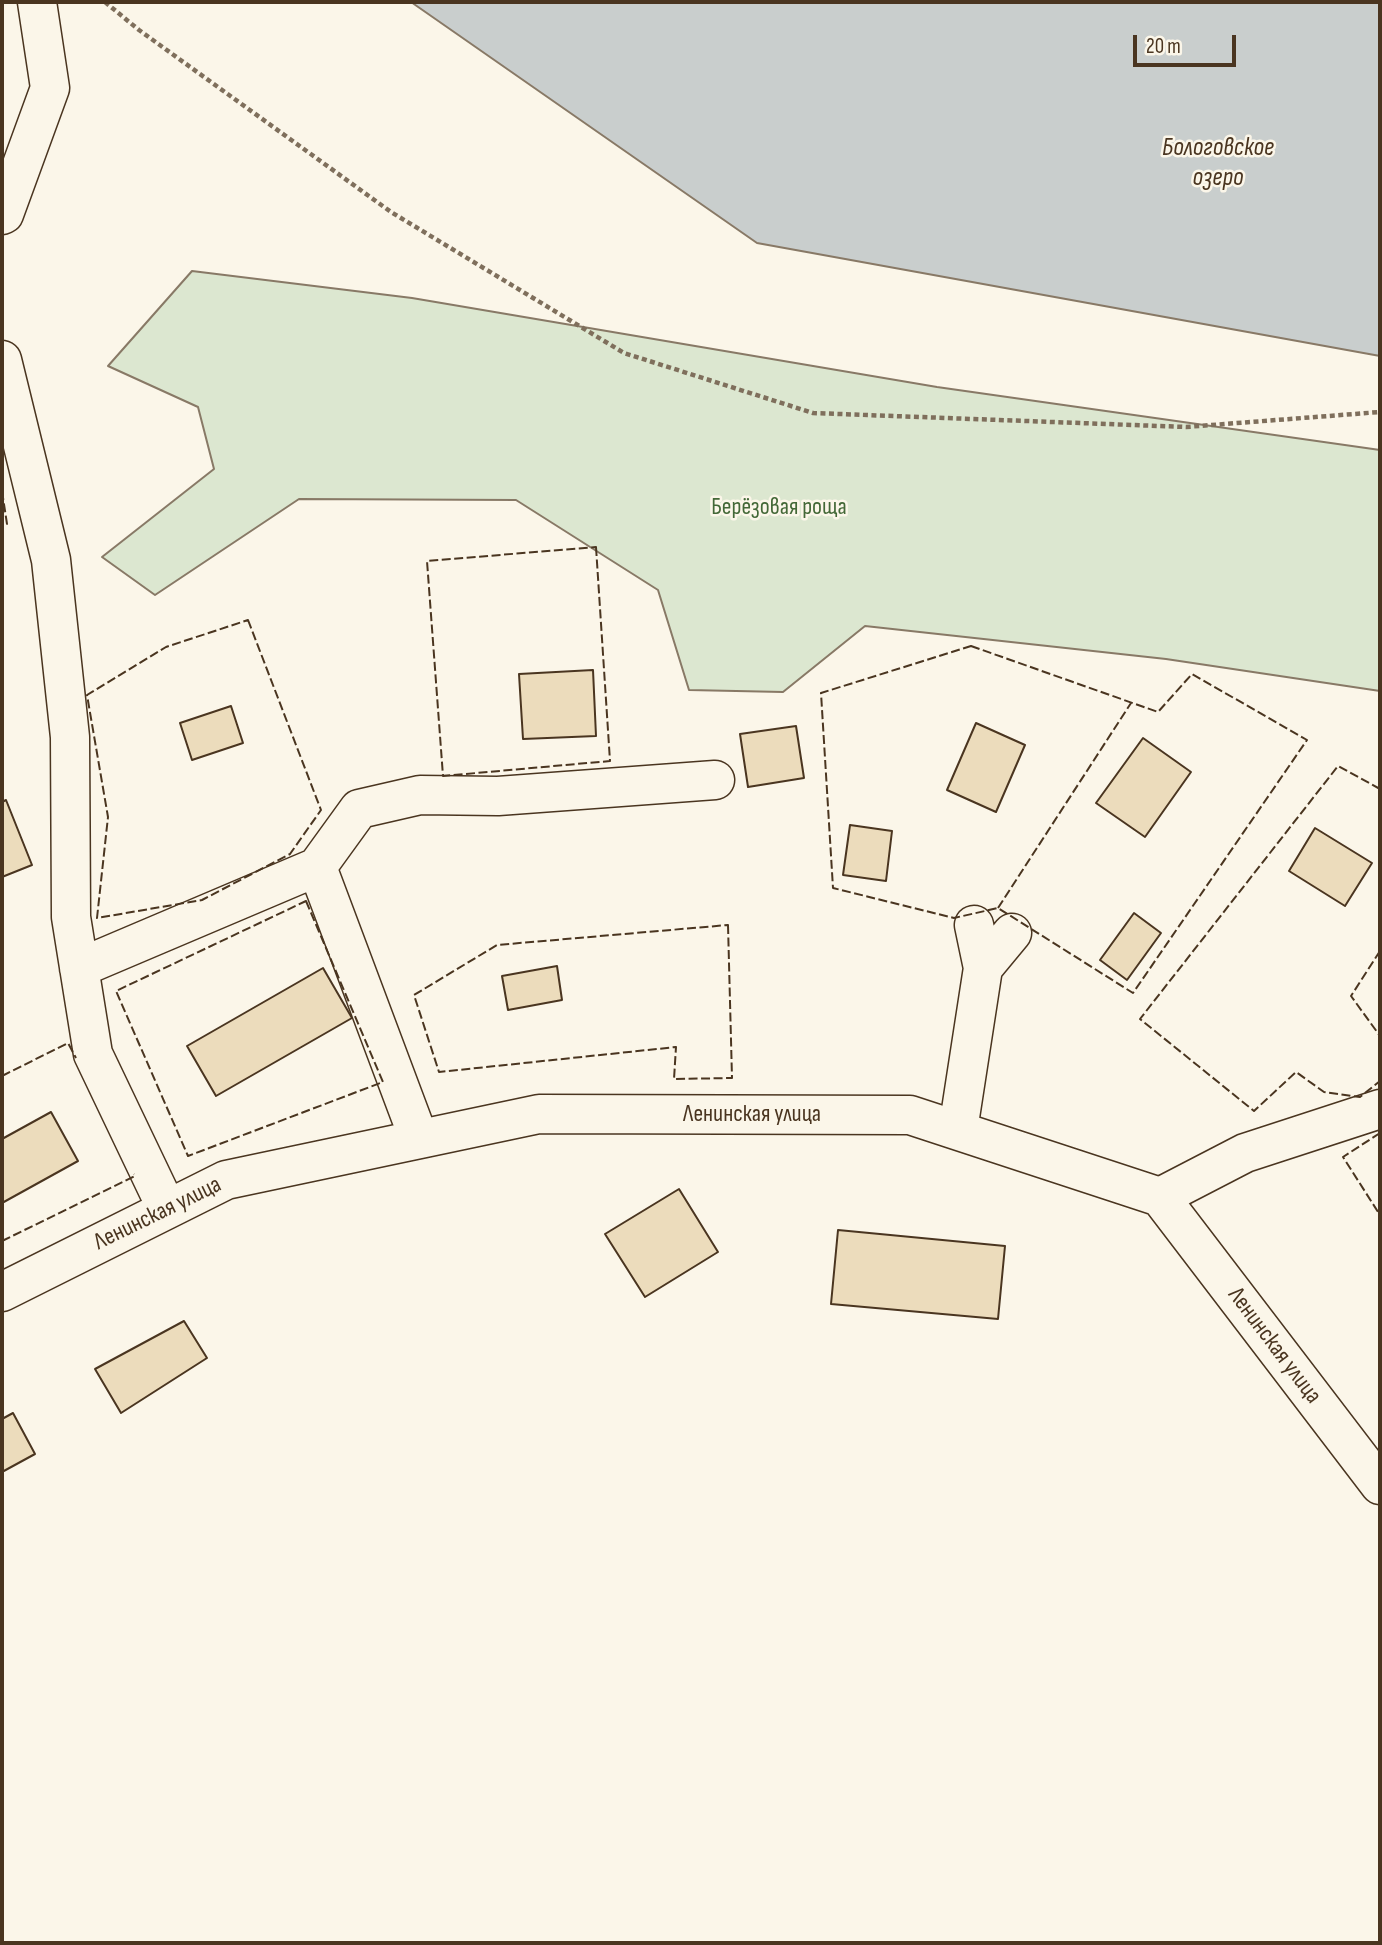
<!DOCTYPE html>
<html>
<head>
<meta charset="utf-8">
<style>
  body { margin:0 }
  #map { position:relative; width:1382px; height:1945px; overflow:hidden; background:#fbf6e9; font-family:"Sofia Sans Condensed",sans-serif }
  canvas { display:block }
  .frame { position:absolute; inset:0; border:4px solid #4a3520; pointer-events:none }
  .scale { position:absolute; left:1133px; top:35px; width:103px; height:32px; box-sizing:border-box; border:4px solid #4a3520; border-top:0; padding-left:9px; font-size:21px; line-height:24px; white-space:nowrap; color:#4a3520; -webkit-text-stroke:5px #fbf6e9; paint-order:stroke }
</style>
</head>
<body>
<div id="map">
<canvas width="1382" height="1945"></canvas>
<div class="frame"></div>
<div class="scale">20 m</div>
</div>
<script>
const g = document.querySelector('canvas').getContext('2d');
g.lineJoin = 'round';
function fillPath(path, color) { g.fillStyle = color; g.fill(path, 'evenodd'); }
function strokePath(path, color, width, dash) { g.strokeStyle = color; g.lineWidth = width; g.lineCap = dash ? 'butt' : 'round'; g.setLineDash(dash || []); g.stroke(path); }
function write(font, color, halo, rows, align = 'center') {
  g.font = font + ' "Sofia Sans Condensed",sans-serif'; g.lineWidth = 5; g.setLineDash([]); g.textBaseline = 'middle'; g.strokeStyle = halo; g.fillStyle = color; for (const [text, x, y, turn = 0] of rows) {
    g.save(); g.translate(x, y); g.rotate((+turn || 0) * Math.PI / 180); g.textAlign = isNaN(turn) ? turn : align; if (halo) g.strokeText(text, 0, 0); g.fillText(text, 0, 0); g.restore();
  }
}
const green = new Path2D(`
  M192,271l220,27 525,89 443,63v241l-214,-32 -301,-33 -82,66 -94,-2 -31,-100 -142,-90 -217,-1 -144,96 -53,-38 112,-88 -16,-62 -90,-41z`);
fillPath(green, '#dce7d0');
strokePath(green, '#887966', 2);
const water = new Path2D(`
  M411,2h969v354l-623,-113z`);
fillPath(water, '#c9cecd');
strokePath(water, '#887966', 2);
const building = new Path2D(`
  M593,670l3,66 -73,3 -4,-65z
  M231,706l12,37 -51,17 -12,-37z
  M976,723l49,22 -29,67 -49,-22z
  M796,726l8,52 -56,9 -8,-53z
  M1143,738l48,34 -46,65 -49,-34z
  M6,800l26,65 -30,12v-75z
  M850,825l42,6 -6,50 -43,-6z
  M1315,828l57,35 -27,43 -56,-35z
  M1134,913l27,20 -34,47 -27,-20z
  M557,966l5,34 -54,10 -6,-34z
  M323,968l29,50 -136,78 -29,-50z
  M51,1112l27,49 -76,42v-64z
  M679,1189l39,63 -73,45 -40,-63z
  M838,1230l167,16 -7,73 -167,-15z
  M184,1321l23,37 -86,55 -26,-44z
  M13,1413l22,41 -33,18v-53z`);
fillPath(building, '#ecdcbc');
strokePath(building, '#4a3520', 2);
const minor = new Path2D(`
  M2,215l2,-1 46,-126 -13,-86
  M2,360l49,200 19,177 1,180 22,137 74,155
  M79,968l238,-101
  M983,968l29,-35
  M958,1130l25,-162 -9,-43
  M419,1139l-102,-272 42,-58 61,-14 78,1 217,-16
  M1160,1197l85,-44 135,-44
  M2,1292l224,-112 313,-66 371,1 250,82 220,288`);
strokePath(minor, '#4a3520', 41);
strokePath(new Path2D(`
  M105,2l34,28 252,182 233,141 189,60 373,14 194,-15`), '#7f6f5c', 4.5, [5, 3.5]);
strokePath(minor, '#fbf6e9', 38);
strokePath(new Path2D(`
  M2,491l5,33 -5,1
  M596,547l14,214 -167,15 -16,-215z
  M248,620l73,190 -31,44 -88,46 -105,18 11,-101 -21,-122 79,-48z
  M971,646l187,66 34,-38 115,66 -174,253 -135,-85 -44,10 -121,-30 -12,-195z
  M1380,789l-42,-23 -198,253 114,92 42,-39 28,20 36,5 20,-16
  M306,901l77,181 -195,74 -72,-165z
  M998,908l133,-205
  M728,925l4,153 -58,1 2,-32 -237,25 -25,-77 83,-50z
  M1380,951l-29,45 29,40
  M2,1076l66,-33 8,15
  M1380,1133l-37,24 37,58
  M2,1241l133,-65 -1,-2`), '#4a3520', 2, [9, 3.5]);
write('24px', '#436837', '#fbf6e9', [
  ["Берёзовая роща",779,508]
]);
write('24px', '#4a3520', '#fbf6e9', [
  ["Ленинская улица",752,1115],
  ["Ленинская улица",158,1214,-26],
  ["Ленинская улица",1274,1346,53]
]);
write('italic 26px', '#4a3520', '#fbf6e9', [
  ["Бологовское",1218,148],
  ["озеро",1218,178]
]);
</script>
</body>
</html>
